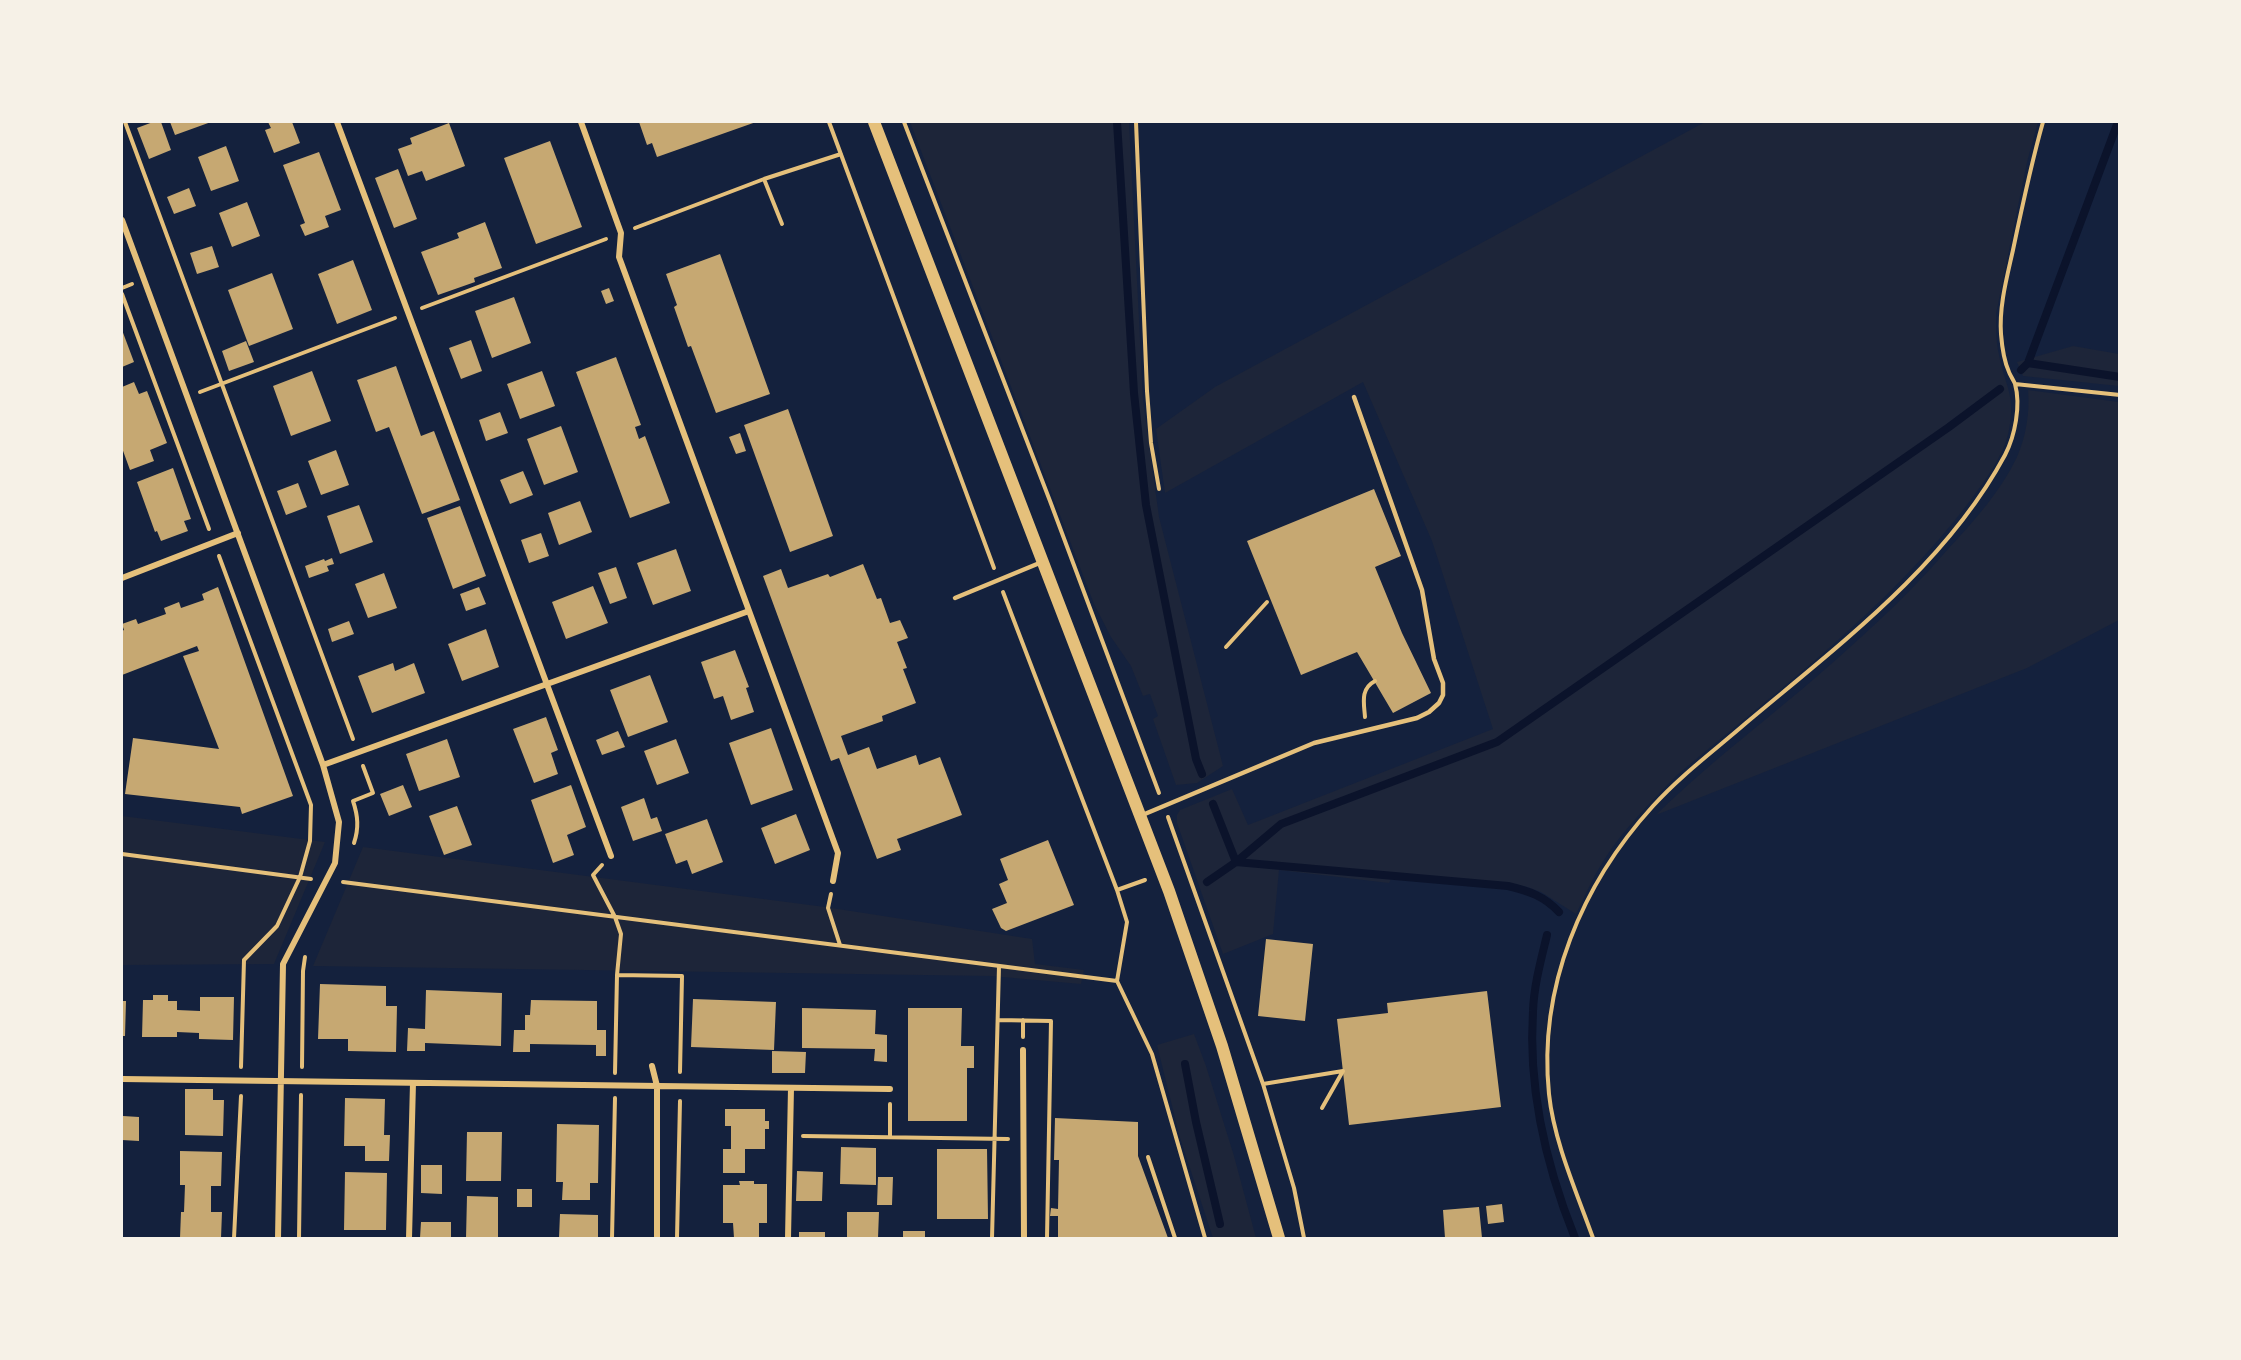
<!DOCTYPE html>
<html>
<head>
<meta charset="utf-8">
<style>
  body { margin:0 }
  #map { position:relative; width:2241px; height:1360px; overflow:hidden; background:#14213d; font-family:"Archivo Narrow",sans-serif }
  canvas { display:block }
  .frame { position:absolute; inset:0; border:123px solid #f6f1e7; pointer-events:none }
</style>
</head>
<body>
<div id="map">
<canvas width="2241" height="1360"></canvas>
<div class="frame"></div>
</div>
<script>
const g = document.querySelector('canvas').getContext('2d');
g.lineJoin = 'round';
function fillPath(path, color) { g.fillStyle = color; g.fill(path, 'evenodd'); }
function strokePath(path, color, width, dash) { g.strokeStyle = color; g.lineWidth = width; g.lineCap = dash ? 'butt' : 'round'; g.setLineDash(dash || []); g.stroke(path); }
fillPath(new Path2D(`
  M910,122h219l14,278 16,117 64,249 -26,17 -21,2 -23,-66 5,-3 -8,-22 -7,2 -12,-30 -20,-29 -17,-33z
  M1705,122h333l-11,40 -31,152c0,14 0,27 3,41 6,31 17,40 10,75 -5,26 -24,50 -39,71 -81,107 -191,188 -293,274 -26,27 -53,53 -73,85 -11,17 -19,36 -28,54l-35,-22 -14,-5 -19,-4 -114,-10 -5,10 -110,-13 -6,64 -50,20 -46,-131v-8l3,-5 52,-21 16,36 245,-96 -61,-188 -69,-159 -198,111 -9,-64 59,-42z
  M2073,346l46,8v32l-96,-10 -6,-14z
  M2028,390l91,12v218l-92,48 -371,147c61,-60 130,-109 193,-167 35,-31 69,-64 100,-100 25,-27 52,-57 68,-91 9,-21 13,-44 11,-67z
  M122,816l203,26 -51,122 -152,1z
  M363,847l462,60 207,32 3,25 49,6 -3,14 -90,-8 -678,-10z
  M1194,1034l12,32 28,90 22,82h-43l-33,-100 -23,-93z`), '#1d2539');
strokePath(new Path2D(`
  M1117,122l17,271 12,112 50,254 6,15
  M2028,363l92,14
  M2021,370l7,-7 90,-241
  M1213,804l23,58
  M1236,862l272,24c21,5 36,10 51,26
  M1207,882l29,-20 45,-38 216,-82 452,-315 51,-38
  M1547,935c-6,25 -13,50 -14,76 -5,78 13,155 42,227
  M1185,1064l11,58 24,102`), '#0b132b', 8);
fillPath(new Path2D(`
  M153,122h8l10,28 -22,9 -12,-31z
  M170,122h41l-36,13z
  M268,122h24l8,21 -26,10 -9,-23 6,-2z
  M639,122h117l-99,35 -5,-14 -5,2z
  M449,123l16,43 -39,15 -4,-10 -14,5 -10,-27 14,-5 -2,-6z
  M550,141l32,86 -46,17 -32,-86z
  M226,146l13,35 -28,10 -13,-34z
  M319,152l22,58 -16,6 4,11 -24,9 -5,-11 5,-2 -22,-58z
  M398,169l19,50 -23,9 -19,-50z
  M189,188l7,18 -22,8 -7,-17z
  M247,202l13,34 -28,11 -13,-34z
  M485,222l17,46 -28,10 1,4 -37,13 -17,-43 38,-14 -2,-5z
  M212,246l7,21 -22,7 -7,-21z
  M720,254l50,140 -54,19 -25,-67 -3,1 -14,-40 3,-2 -11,-31z
  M353,260l19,50 -35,14 -19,-50z
  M272,273l21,56 -44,17 -21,-56z
  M609,288l5,13 -8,3 -5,-13z
  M514,297l17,46 -39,15 -17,-47z
  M122,330l12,32 -12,5z
  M471,340l11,31 -21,8 -12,-31z
  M246,341l8,21 -25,9 -7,-20z
  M616,357l25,68 -6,2 4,12 6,-3 25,67 -40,15 -54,-146z
  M396,366l25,70 13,-5 26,69 -38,14 -33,-87 -13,5 -19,-52z
  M312,371l19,50 -40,15 -18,-50z
  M542,371l13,35 -35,13 -13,-35z
  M134,382l5,12 8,-3 20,52 -17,7 4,11 -24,9 -8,-22v-61z
  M788,409l45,127 -43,16 -46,-127z
  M500,412l8,21 -22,8 -7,-21z
  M561,426l17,46 -34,13 -17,-46z
  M740,433l6,18 -10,3 -7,-17z
  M336,450l13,35 -28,10 -13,-34z
  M173,468l18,51 -7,2 4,10 -27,10 -4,-10 -2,1 -18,-50z
  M523,471l10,24 -23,9 -10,-24z
  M298,483l9,24 -21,8 -9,-24z
  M1374,489l27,67 -26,11 27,66 29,60 -38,20 -36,-61 -56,23 -54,-134z
  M580,501l12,31 -33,13 -11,-32z
  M359,505l14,37 -33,12 -13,-38z
  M460,506l26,70 -33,13 -26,-71z
  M541,533l8,23 -20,7 -8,-23z
  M676,549l15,42 -38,14 -16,-42z
  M332,558l2,6 -7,2 2,5 -20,7 -4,-12 19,-7 1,2z
  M863,564l14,35 4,-1 9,25 10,-3 8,18 -11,4 10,26 -4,1 13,34 -34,13 1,5 -42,15 7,19 21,-8 8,22 39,-14 3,10 21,-8 22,58 -65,24 4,11 -24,9 -38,-101 -8,3 -68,-185 18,-7 7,19 40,-14 2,3z
  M616,567l11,31 -17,6 -12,-31z
  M384,573l13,35 -29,10 -13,-34z
  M593,586l15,37 -42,16 -14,-37z
  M218,587l75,209 -51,18 -2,-7 -115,-13 8,-56 86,11 -36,-93 16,-5 -2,-5 -75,29v-44l2,-1 -2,-6 14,-5 2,5 28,-10 -2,-6 15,-6 2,6 23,-8 -2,-6z
  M479,587l7,17 -20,7 -6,-17z
  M349,621l5,13 -22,8 -4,-13z
  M486,629l13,38 -37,14 -14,-37z
  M735,650l14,37 -3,1 8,24 -23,8 -8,-24 -9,3 -13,-37z
  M393,663l2,8 19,-8 11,30 -53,20 -14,-37z
  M650,675l18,47 -40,15 -18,-47z
  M546,717l12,33 -7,3 7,21 -24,9 -21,-54z
  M771,728l22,62 -42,15 -22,-62z
  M618,731l7,16 -23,8 -6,-15z
  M447,739l13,38 -41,14 -13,-37z
  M676,739l13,34 -32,12 -13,-34z
  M403,785l9,22 -23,9 -9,-22z
  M571,785l15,42 -19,8 7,20 -21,8 -22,-63z
  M644,798l7,21 6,-2 5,14 -29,10 -12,-34z
  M457,806l15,39 -28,10 -15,-39z
  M796,814l14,36 -35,14 -14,-36z
  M707,819l16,43 -31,12 -5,-14 -11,4 -11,-30z
  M1048,840l26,65 -68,26 -5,-3 -9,-19 15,-6 -8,-19 9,-4 -8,-21z
  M1266,939l47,5 -8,77 -47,-5z
  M320,984l66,2v20h11l-1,46 -48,-1v-12h-30z
  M426,990l76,3 -1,53 -76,-3v8h-18l1,-23 17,1z
  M1487,991l14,116 -152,18 -12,-106 51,-6 -1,-10z
  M153,995h15v6h9v9l23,1v-14h34l-1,43 -34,-1v-6l-22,-1v5h-35l1,-37h10z
  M693,999l83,3 -2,48 -83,-3z
  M531,1000l66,1v29h9v26h-10v-11l-66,-1v8h-17l1,-22h11v-15h5z
  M122,1001h4l-1,35h-3z
  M802,1008l74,2 -1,24 12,1v27l-13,-1 1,-12 -73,-1z
  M908,1008h54l-1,38h13v22h-7v53h-59z
  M772,1051l34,1 -1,21h-33z
  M185,1089h28v11h11l-1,36 -38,-1z
  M345,1098l40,1 -1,36h6l-1,26h-24v-15h-21z
  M725,1109h40v12h4v8h-4v20h-20v24h-22v-24h8v-23h-6z
  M123,1116l16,1v24l-17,-1z
  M1055,1118l83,4v34l30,82h-110v-22h-8l1,-8 7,1 1,-49h-5z
  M557,1124l42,1 -1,58h-8v17h-28l1,-18h-7z
  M467,1132h35l-1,49h-35z
  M841,1147l35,1v37l-36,-1z
  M937,1149h50l1,70h-51z
  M180,1151l42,1 -1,34h-10v26h11l-1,26h-41l1,-26h3l1,-27h-5z
  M421,1165h21v29l-21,-1z
  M797,1171l26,1 -1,29h-26z
  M345,1172l42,1 -1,57h-42z
  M878,1177h15l-1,28h-15z
  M739,1181h15v3h13v39h-8v15h-25l-1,-15h-10v-38h17z
  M517,1189h15v18h-15z
  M467,1196l31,1v41h-32z
  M1502,1204l2,18 -16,2 -2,-18z
  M1479,1207l3,31h-37l-2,-28z
  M847,1212h32l-1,26h-31z
  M560,1214l38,1v23h-39z
  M421,1222h30v16h-31z
  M903,1231h22v7h-22z
  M799,1232h26v6h-26z`), '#c6a872');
strokePath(new Path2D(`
  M125,122l228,617
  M829,122l165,446
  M904,122l146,379 109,292
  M1136,122l11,269 4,52 8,46
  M764,179l18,45
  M635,228l129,-49 77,-25
  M122,288l10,-4
  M122,294l87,235
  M422,308l184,-69
  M2015,384l105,11
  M200,392l195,-74
  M219,556l92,249 -1,36 -10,36 -23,49 -33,34 -3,107
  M1003,592l114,298 10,32 -10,59 35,73 53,184
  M1226,647l41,-45
  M1365,717c-1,-14 -5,-28 10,-36
  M1168,817l95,267 31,104 10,50
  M354,843c5,-15 4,-27 -1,-42l20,-8 -10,-27
  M122,854l189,25
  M602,865l-9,10 22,42 6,17 -4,41 -2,98
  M343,882l774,99
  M1117,890l28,-10
  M831,894l-3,14 12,37
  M617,975l65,1 -2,96
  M998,1020l53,1 -4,217
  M1023,1037v-17
  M302,1067l1,-96 2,-14
  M1263,1084l80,-13 -21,37
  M890,1104v33
  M803,1136l205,3
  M1148,1157l27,81
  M234,1238l7,-142
  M299,1238l2,-143
  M612,1238l3,-140
  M677,1238l3,-137
  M992,1238l7,-272
  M1593,1238c-16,-45 -39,-96 -44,-144 -11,-107 33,-210 104,-288 28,-31 62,-56 93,-83 94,-79 200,-158 259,-268 10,-19 16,-50 10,-71 0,-1 -6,-11 -6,-12 -5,-11 -7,-25 -8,-38 -2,-28 6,-57 12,-84 9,-43 18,-86 30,-128`), '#e5c07b', 4);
strokePath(new Path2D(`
  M955,598l87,-36
  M1140,816l174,-73 103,-25 12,-6 10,-9 4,-8v-12l-9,-24 -12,-69 -68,-193`), '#e5c07b', 4.5);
strokePath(new Path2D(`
  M337,122l274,734
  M581,122l40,111 -2,24 219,596 -5,28
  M122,220l201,545 16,57 -4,41 -52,101 -5,274
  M122,578l116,-45
  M323,765l426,-154
  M1023,1050l1,188
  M652,1066l5,20v152
  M122,1079l768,10
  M409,1238l4,-155
  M788,1238l3,-150`), '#e5c07b', 6);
strokePath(new Path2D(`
  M874,122l295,769 53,155 57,192`), '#e5c07b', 12);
</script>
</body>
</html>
